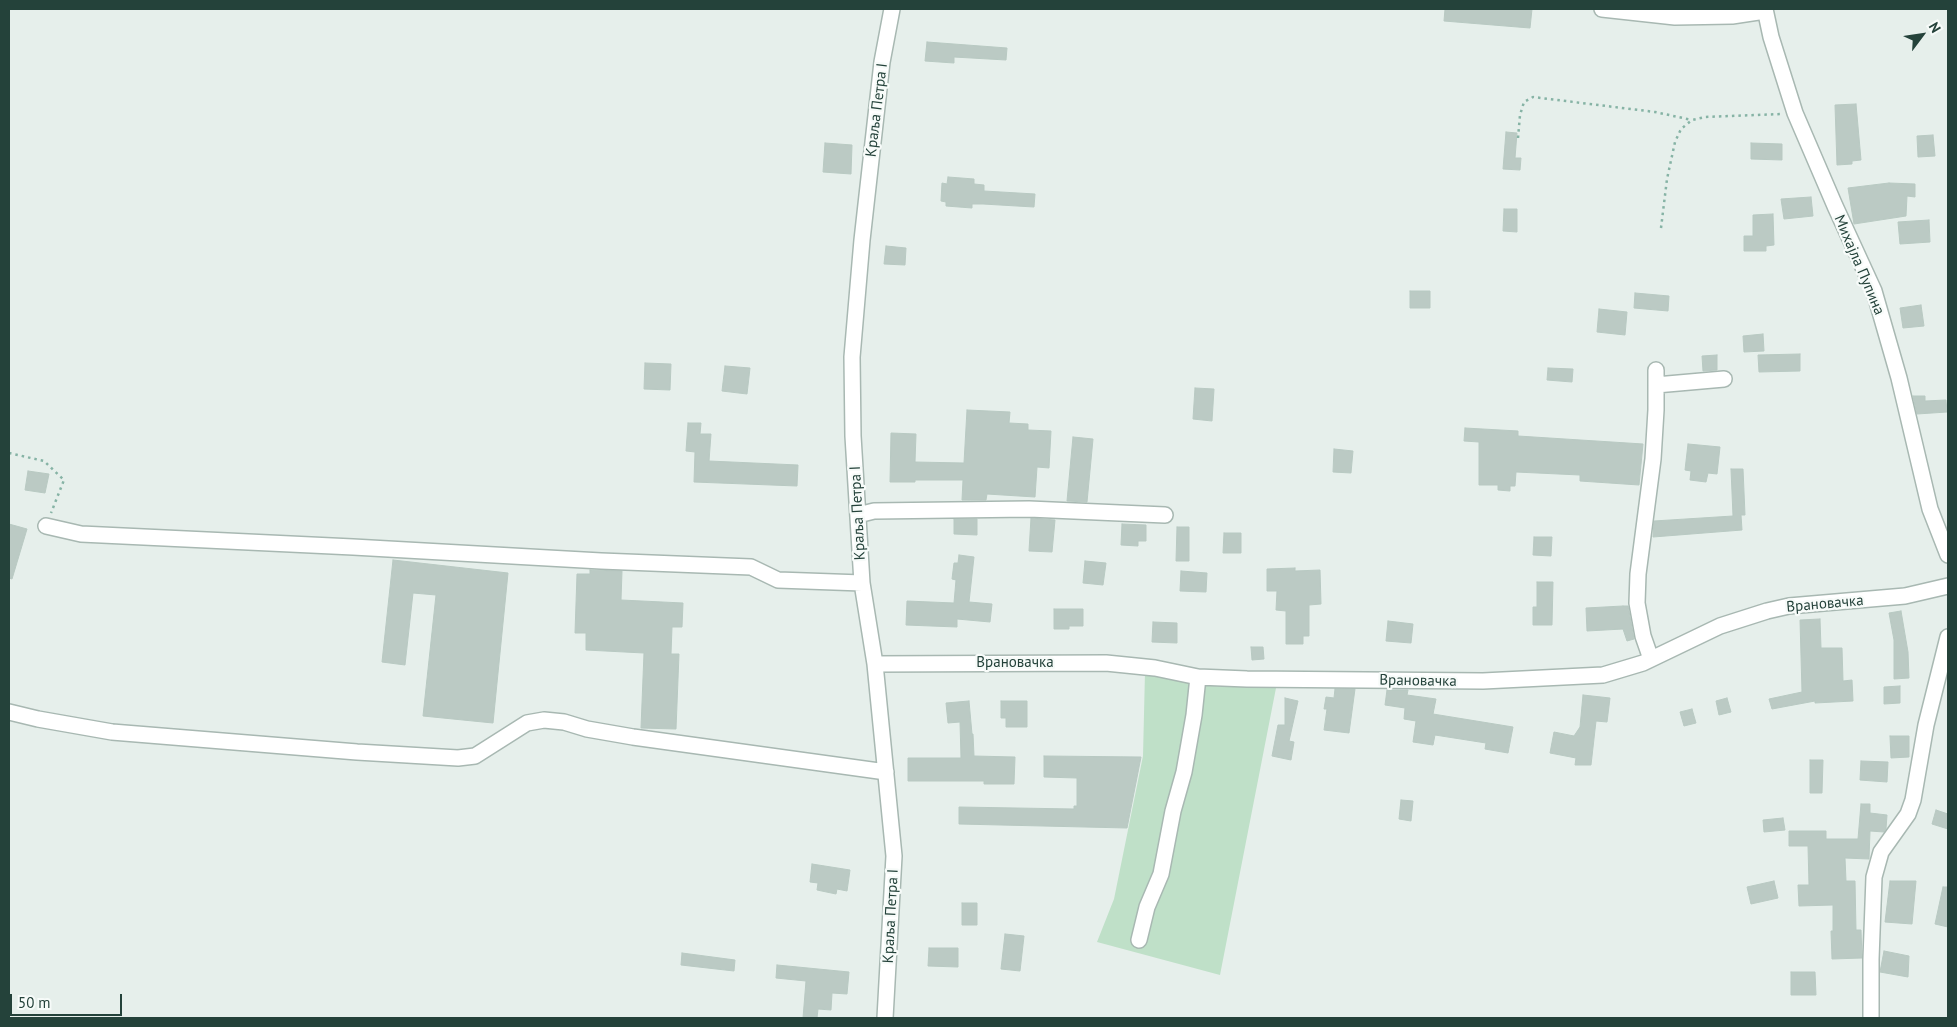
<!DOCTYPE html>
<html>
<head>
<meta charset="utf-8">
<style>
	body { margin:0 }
	#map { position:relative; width:1957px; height:1027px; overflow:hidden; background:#e6efeb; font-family:"PT Sans",sans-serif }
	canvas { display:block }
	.frame { position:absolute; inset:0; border:10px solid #24423a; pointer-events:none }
	.north { position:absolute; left:1897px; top:10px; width:50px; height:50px; -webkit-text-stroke:4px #f7fbf9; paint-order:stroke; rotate:59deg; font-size:14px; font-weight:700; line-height:20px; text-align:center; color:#24423a }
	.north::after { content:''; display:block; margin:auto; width:18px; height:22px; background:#24423a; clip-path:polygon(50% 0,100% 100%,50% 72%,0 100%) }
	.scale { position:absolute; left:10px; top:994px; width:112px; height:22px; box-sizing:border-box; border:2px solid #24423a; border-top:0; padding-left:6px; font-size:15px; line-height:18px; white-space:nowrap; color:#24423a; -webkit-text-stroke:4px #f7fbf9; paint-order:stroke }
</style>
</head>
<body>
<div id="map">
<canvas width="1957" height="1027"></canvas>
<div class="frame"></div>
<div class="north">N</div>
<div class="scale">50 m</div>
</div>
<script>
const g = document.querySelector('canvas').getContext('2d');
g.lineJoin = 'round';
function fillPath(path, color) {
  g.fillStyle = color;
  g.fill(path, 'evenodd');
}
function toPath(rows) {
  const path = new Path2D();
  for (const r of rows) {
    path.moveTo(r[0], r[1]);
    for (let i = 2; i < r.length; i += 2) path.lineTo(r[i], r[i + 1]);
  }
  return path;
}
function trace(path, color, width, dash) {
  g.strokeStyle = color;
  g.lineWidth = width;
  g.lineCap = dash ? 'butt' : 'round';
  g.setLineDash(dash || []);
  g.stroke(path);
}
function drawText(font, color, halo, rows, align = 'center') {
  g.font = font + ' "PT Sans",sans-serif';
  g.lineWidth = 4.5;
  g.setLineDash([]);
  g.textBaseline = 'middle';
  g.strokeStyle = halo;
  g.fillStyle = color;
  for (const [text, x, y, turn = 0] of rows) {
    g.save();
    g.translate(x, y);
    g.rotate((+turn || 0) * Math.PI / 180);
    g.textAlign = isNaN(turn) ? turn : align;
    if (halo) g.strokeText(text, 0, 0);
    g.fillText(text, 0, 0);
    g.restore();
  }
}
fillPath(toPath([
	[1145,672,1213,686,1276,688,1220,975,1097,942,1114,899,1143,756]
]), '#bfe0c8');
const building = toPath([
	[1445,9,1532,9,1530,28,1444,21,1445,9],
	[927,42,1007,48,1006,60,954,57,954,63,925,61,927,42],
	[1856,104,1861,160,1852,161,1852,164,1837,165,1835,105,1856,104],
	[1506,132,1517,133,1515,158,1521,158,1520,170,1503,169,1506,132],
	[1933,135,1935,156,1918,157,1917,136,1933,135],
	[825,143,852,145,851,174,823,172,825,143],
	[1751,143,1782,144,1782,160,1751,159,1751,143],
	[948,177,974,179,974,184,984,185,984,191,1035,194,1034,207,983,204,972,204,972,208,946,206,946,202,941,201,942,183,947,184,948,177],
	[1889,183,1915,184,1915,197,1907,196,1906,216,1854,224,1848,188,1889,183],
	[1811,197,1813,216,1784,219,1781,199,1811,197],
	[1504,209,1517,209,1517,232,1503,231,1504,209],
	[1773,214,1774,245,1766,246,1766,251,1744,251,1744,236,1753,236,1753,215,1773,214],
	[1929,220,1930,242,1900,244,1898,222,1929,220],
	[886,246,906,248,905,265,884,264,886,246],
	[1410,291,1430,291,1430,308,1410,308,1410,291],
	[1635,293,1669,296,1668,311,1634,308,1635,293],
	[1921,305,1924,326,1903,328,1900,308,1921,305],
	[1599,309,1627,312,1625,335,1597,332,1599,309],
	[1763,334,1764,351,1744,352,1743,336,1763,334],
	[1800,354,1800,371,1759,372,1758,355,1800,354],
	[1717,355,1717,370,1703,371,1702,356,1717,355],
	[645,363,671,364,670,390,644,389,645,363],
	[725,366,750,368,747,394,722,391,725,366],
	[1548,368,1573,369,1572,382,1547,380,1548,368],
	[1195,388,1214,389,1212,421,1193,419,1195,388],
	[1913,396,1925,396,1925,401,1946,400,1947,412,1917,414,1913,396],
	[967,410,1010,412,1009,423,1028,424,1028,430,1051,431,1049,468,1037,467,1035,497,987,494,986,500,962,500,963,480,915,480,915,482,890,482,891,433,916,434,915,462,964,463,967,410],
	[688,423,701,423,700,434,711,434,709,461,798,465,797,486,694,482,695,452,686,451,688,423],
	[1465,428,1518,431,1518,436,1643,444,1639,485,1580,481,1580,475,1516,472,1515,486,1510,486,1510,491,1498,490,1498,485,1479,485,1479,442,1464,441,1465,428],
	[1073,437,1093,439,1087,502,1067,501,1073,437],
	[1688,444,1720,447,1717,474,1708,473,1706,482,1690,480,1691,471,1685,470,1688,444],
	[1334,449,1353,451,1351,473,1333,472,1334,449],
	[1731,469,1743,469,1745,515,1741,515,1742,530,1653,537,1654,521,1733,516,1731,469],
	[28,471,49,474,45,493,25,490,28,471],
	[1031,518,1055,520,1052,552,1029,551,1031,518],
	[954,519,977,519,977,535,954,534,954,519],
	[9,524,27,529,12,579,9,578,9,524],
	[1122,524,1146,525,1146,541,1138,541,1138,546,1121,545,1122,524],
	[1177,527,1189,527,1189,561,1176,561,1177,527],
	[1224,533,1241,533,1241,553,1223,553,1224,533],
	[1534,537,1552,537,1551,556,1533,555,1534,537],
	[959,555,974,557,969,602,992,604,990,622,957,619,957,627,906,625,907,601,954,603,956,580,952,579,954,563,958,563,959,555],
	[393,560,508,573,493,723,423,716,436,595,413,593,405,665,382,662,393,560],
	[1085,561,1106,563,1103,585,1083,583,1085,561],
	[1295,568,1295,571,1320,570,1321,604,1309,605,1309,636,1303,636,1303,644,1286,644,1286,611,1276,610,1277,591,1267,591,1267,569,1295,568],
	[590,570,622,571,621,600,683,603,682,627,672,627,671,654,679,654,676,729,641,728,644,653,586,650,586,633,575,633,577,574,590,574,590,570],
	[1181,571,1207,573,1206,592,1180,591,1181,571],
	[1537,582,1553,582,1552,625,1533,625,1533,607,1537,607,1537,582],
	[1623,606,1628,606,1634,639,1627,641,1623,629,1587,631,1586,608,1623,606],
	[1054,609,1083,609,1083,626,1069,626,1069,629,1054,629,1054,609],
	[1901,611,1908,652,1909,678,1894,679,1894,640,1889,613,1901,611],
	[1820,619,1821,648,1842,648,1843,681,1852,680,1853,701,1815,703,1815,701,1772,709,1769,699,1802,692,1800,620,1820,619],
	[1388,621,1413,624,1411,643,1386,641,1388,621],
	[1153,622,1177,623,1177,643,1152,642,1153,622],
	[1251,647,1263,647,1264,659,1252,660,1251,647],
	[1900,686,1900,703,1884,704,1884,687,1900,686],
	[1335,689,1355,689,1349,733,1324,730,1327,709,1324,709,1326,697,1334,698,1335,689],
	[1387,690,1408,690,1407,695,1436,699,1433,714,1513,727,1508,753,1485,749,1486,743,1435,735,1433,745,1413,742,1416,721,1404,719,1405,708,1385,705,1387,690],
	[1583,695,1610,698,1607,722,1596,721,1591,765,1575,765,1576,758,1550,753,1554,732,1574,736,1580,727,1583,695],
	[1285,698,1298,701,1289,741,1294,742,1291,760,1272,756,1278,725,1285,725,1285,698],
	[1727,698,1731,712,1719,715,1716,701,1727,698],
	[969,701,972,734,973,734,974,756,1015,757,1014,784,984,784,984,781,908,781,908,758,961,758,960,722,948,723,946,703,969,701],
	[1001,701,1027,701,1027,727,1006,727,1006,718,1001,718,1001,701],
	[1692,709,1696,723,1684,726,1680,712,1692,709],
	[1890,736,1909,736,1909,757,1891,758,1890,736],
	[1044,756,1141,757,1127,828,959,824,959,807,1074,809,1074,806,1077,806,1077,778,1044,777,1044,756],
	[1810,760,1823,760,1822,793,1810,793,1810,760],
	[1861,761,1888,762,1887,782,1860,780,1861,761],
	[1401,800,1413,801,1411,821,1399,819,1401,800],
	[1861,804,1870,804,1870,813,1887,815,1886,829,1884,832,1870,831,1869,859,1845,858,1846,881,1855,881,1856,930,1861,930,1862,958,1832,959,1831,931,1833,931,1833,905,1799,906,1798,885,1809,885,1808,846,1789,846,1789,831,1826,831,1826,839,1858,839,1861,804],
	[1936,810,1948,814,1948,829,1932,824,1936,810],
	[1783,818,1785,830,1764,832,1763,820,1783,818],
	[812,864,850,870,847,891,837,889,836,894,817,890,818,883,810,882,812,864],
	[1774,881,1778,898,1751,904,1747,887,1774,881],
	[1890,881,1916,881,1912,924,1885,922,1890,881],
	[1943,887,1948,887,1948,927,1935,924,1943,887],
	[962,903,977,903,977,925,962,925,962,903],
	[1005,934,1024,936,1020,971,1001,969,1005,934],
	[929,948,958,948,958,967,928,966,929,948],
	[1884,951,1909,956,1908,977,1880,972,1884,951],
	[682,953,735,960,734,971,681,965,682,953],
	[777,965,849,972,847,994,832,993,831,1010,818,1009,817,1018,803,1018,806,981,776,978,777,965],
	[1791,972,1815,972,1816,995,1791,995,1791,972]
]);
fillPath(building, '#bbcac4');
trace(building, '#b8c9c2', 1);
const minor = toPath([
	[1602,9,1675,17,1732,16,1765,11],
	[1765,9,1771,37,1795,113,1835,206,1874,291,1899,378,1930,509,1948,555],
	[1656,385,1724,379],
	[858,515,874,511,1029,509,1165,515],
	[46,526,81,534,353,547,601,561,751,567,778,580,862,583],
	[1651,659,1643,636,1637,603,1638,574,1653,459,1656,410,1656,370],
	[875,664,1106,663,1155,668,1198,677,1247,679,1483,681,1603,675,1643,663,1720,626,1767,611,1789,606,1905,596,1948,586],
	[9,712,38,719,112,732,357,752,458,758,475,756,527,723,544,720,564,722,587,729,633,737,886,772],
	[1139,940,1147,907,1161,874,1173,811,1184,772,1194,715,1198,677],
	[885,1018,894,856,875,664,862,583,853,436,852,357,862,240,882,62,892,9],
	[1871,1018,1871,959,1874,877,1881,852,1908,814,1913,800,1926,725,1948,637]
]);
trace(minor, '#a8b8b2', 18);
trace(toPath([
	[1518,138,1520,115,1524,102,1533,97,1655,112,1692,120],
	[1661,228,1667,179,1675,142,1681,129,1692,120,1705,117,1781,114],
	[9,453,44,461,64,480,51,513]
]), '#86b3a5', 2.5, [2.5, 4]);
trace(minor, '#fff', 15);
drawText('15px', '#24423a', '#f7fbf9', [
	["Краља Петра I",877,110,-83],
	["Михајла Пупина",1859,265,67],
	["Краља Петра I",858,513,-93],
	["Врановачка",1825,604,-5],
	["Врановачка",1015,663],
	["Врановачка",1418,681,1],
	["Краља Петра I",891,916,-87]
]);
</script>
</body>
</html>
